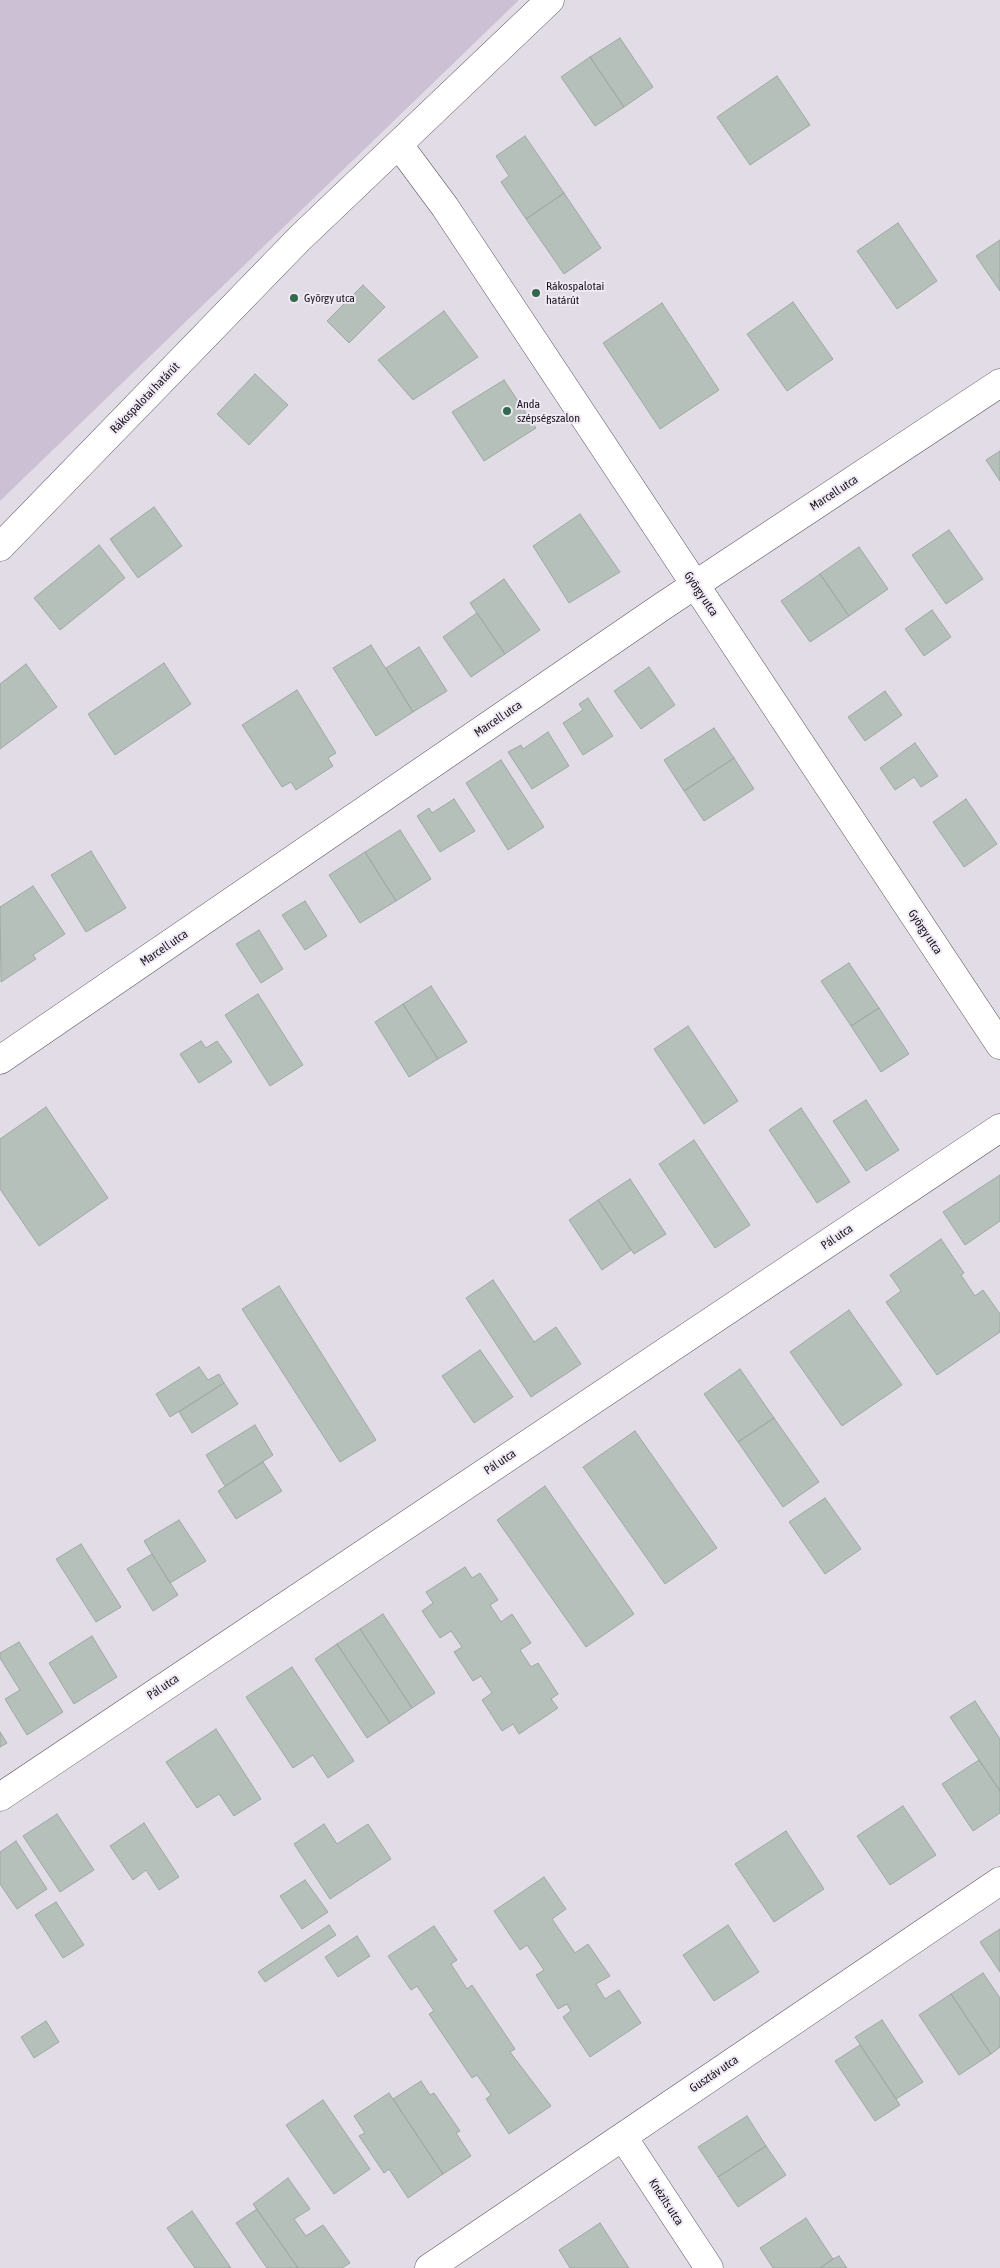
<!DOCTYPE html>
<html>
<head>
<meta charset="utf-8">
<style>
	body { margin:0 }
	canvas { display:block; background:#e2dce7 }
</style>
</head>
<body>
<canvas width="1000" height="2268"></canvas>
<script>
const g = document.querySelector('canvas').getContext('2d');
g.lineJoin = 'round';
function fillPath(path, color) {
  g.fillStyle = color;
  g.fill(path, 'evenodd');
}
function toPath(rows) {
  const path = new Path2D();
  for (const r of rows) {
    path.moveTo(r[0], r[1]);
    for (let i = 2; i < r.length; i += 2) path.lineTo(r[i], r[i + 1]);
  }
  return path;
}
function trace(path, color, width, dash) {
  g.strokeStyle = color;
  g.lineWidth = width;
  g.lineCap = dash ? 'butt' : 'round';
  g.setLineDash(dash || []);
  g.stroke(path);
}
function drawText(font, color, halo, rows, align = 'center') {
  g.font = font + ' "Asap Condensed",sans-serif';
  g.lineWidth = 4;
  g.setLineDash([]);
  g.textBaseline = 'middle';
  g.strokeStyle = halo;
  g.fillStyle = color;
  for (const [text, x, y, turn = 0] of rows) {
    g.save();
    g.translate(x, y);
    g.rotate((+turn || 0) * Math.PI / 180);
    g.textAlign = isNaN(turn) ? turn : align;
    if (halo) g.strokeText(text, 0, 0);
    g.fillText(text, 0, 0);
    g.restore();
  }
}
fillPath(toPath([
	[0,0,519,0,0,501]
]), '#ccc0d4');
const building = toPath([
	[620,38,653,87,624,107,590,57,620,38],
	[590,57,624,107,595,126,561,77,590,57],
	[777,76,810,125,750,165,717,117,777,76],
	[525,136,564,193,526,219,501,182,509,176,496,156,525,136],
	[564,193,601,248,564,274,526,219,564,193],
	[898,223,937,281,897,309,857,251,898,223],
	[1000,240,1000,291,976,256,1000,240],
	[363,285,385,307,349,343,327,321,363,285],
	[793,302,833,359,787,391,747,334,793,302],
	[662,303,719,390,660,429,603,343,662,303],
	[444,311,478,357,413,400,378,360,444,311],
	[255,374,288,405,249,445,217,414,255,374],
	[504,380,536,428,484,461,452,412,504,380],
	[1000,451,1000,481,986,460,1000,451],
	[154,507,182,546,138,578,110,539,154,507],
	[580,514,620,572,569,603,533,546,580,514],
	[949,530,983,579,946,604,912,555,949,530],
	[99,545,125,578,60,630,34,598,99,545],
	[859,547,888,589,849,616,820,574,859,547],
	[820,574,849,616,810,642,781,601,820,574],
	[504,579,540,630,505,654,470,603,504,579],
	[932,610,951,637,924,656,905,629,932,610],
	[477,613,505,654,471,677,443,637,477,613],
	[371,645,413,712,376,736,333,668,371,645],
	[419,647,447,691,413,712,386,668,419,647],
	[164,663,191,704,115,755,88,714,164,663],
	[26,664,57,707,0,749,0,684,26,664],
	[649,667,675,705,641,729,614,691,649,667],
	[297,690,336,753,328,758,333,766,296,790,291,782,282,787,242,725,297,690],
	[885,691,902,715,865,741,848,717,885,691],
	[588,698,613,736,583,755,563,723,583,710,579,704,588,698],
	[714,728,734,758,684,791,664,760,714,728],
	[548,732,569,766,532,789,508,752,521,745,523,749,548,732],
	[915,743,938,776,921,787,914,777,895,790,880,768,915,743],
	[734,758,754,789,704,821,684,791,734,758],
	[501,760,544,827,508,850,466,783,501,760],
	[454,799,475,831,440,852,417,816,429,808,432,813,454,799],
	[966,799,997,844,964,867,933,822,966,799],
	[400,830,431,879,396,901,365,852,400,830],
	[91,851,126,908,86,932,51,875,91,851],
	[365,852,396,901,360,923,329,875,365,852],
	[33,886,65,934,33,955,36,959,1,982,0,907,33,886],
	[305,901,327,936,305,950,282,915,305,901],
	[259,930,283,969,261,983,236,944,259,930],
	[849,963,879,1008,851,1026,821,981,849,963],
	[431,986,467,1042,438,1059,403,1004,431,986],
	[258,994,303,1065,270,1086,225,1015,258,994],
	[403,1004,438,1059,409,1077,375,1022,403,1004],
	[879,1008,909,1054,881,1072,851,1026,879,1008],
	[688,1026,738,1101,704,1124,654,1049,688,1026],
	[201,1041,206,1048,217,1041,232,1062,199,1083,180,1054,201,1041],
	[866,1100,899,1150,866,1171,833,1121,866,1100],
	[46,1107,108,1198,39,1246,0,1189,0,1139,46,1107],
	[801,1108,850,1182,817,1203,769,1130,801,1108],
	[694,1140,750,1225,715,1248,659,1164,694,1140],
	[1000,1175,1000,1221,965,1245,943,1212,1000,1175],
	[630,1179,666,1234,634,1254,598,1200,630,1179],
	[598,1200,631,1250,602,1270,569,1220,598,1200],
	[941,1239,964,1273,961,1275,975,1296,983,1290,1000,1314,1000,1332,937,1375,886,1302,901,1291,890,1275,941,1239],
	[493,1280,534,1342,556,1327,581,1364,531,1397,466,1298,493,1280],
	[279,1286,376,1440,340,1462,242,1309,279,1286],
	[849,1310,902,1385,842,1426,790,1352,849,1310],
	[480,1350,513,1397,474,1423,442,1376,480,1350],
	[199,1367,208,1380,219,1374,224,1383,170,1417,156,1394,199,1367],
	[740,1369,774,1418,738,1442,704,1394,740,1369],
	[224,1383,238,1404,192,1433,179,1412,224,1383],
	[774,1418,819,1482,783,1507,738,1442,774,1418],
	[255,1425,273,1455,225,1486,206,1455,255,1425],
	[635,1431,717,1548,665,1584,583,1467,635,1431],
	[263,1462,282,1491,236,1519,218,1491,263,1462],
	[545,1486,634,1614,586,1647,497,1520,545,1486],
	[825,1498,861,1549,825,1574,789,1522,825,1498],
	[179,1520,206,1561,170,1583,144,1541,179,1520],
	[81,1544,121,1607,96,1622,56,1559,81,1544],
	[152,1554,178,1595,153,1611,127,1569,152,1554],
	[465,1567,472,1578,480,1573,498,1600,490,1605,501,1622,512,1614,531,1643,520,1650,531,1667,538,1663,558,1694,551,1699,558,1708,519,1734,513,1724,502,1731,482,1700,492,1693,481,1676,473,1681,454,1652,462,1647,451,1631,440,1638,422,1611,433,1603,426,1592,465,1567],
	[383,1614,435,1693,412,1708,360,1629,383,1614],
	[360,1629,412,1708,390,1723,337,1644,360,1629],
	[92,1636,117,1677,74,1704,49,1663,92,1636],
	[19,1642,63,1712,27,1735,5,1699,20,1690,0,1658,0,1653,19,1642],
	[337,1644,390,1723,367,1738,315,1659,337,1644],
	[292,1667,354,1761,328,1778,313,1755,293,1768,246,1697,292,1667],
	[975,1701,1000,1739,1000,1791,950,1717,975,1701],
	[216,1729,261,1799,234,1816,219,1794,197,1808,166,1762,216,1729],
	[0,1732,7,1743,0,1747,0,1732],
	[979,1760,1000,1791,1000,1813,973,1831,942,1784,979,1760],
	[903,1806,936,1855,890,1885,857,1836,903,1806],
	[57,1814,94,1870,60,1892,23,1836,57,1814],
	[144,1823,179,1877,159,1890,146,1870,133,1880,110,1846,144,1823],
	[324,1824,337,1844,368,1824,391,1859,330,1899,294,1844,324,1824],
	[786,1831,824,1889,774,1922,735,1864,786,1831],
	[16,1841,47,1889,17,1909,0,1884,0,1852,16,1841],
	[544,1877,566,1909,552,1919,575,1953,588,1944,610,1976,596,1984,605,1999,619,1990,641,2023,590,2057,563,2017,571,2011,567,2004,558,2009,536,1975,544,1970,527,1945,520,1950,494,1911,544,1877],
	[305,1880,328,1912,302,1929,280,1896,305,1880],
	[56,1902,84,1945,63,1958,35,1915,56,1902],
	[329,1925,336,1935,265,1982,258,1972,329,1925],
	[728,1925,759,1972,714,2001,683,1955,728,1925],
	[434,1926,457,1960,451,1964,467,1989,472,1985,515,2049,510,2052,551,2106,509,2134,486,2099,491,2095,477,2075,472,2078,429,2014,434,2011,417,1986,411,1990,388,1956,434,1926],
	[1000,1929,1000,1972,980,1942,1000,1929],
	[357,1936,370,1956,338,1977,325,1957,357,1936],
	[983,1973,1000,1998,1000,2047,991,2054,951,1994,983,1973],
	[951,1994,991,2054,959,2075,919,2015,951,1994],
	[882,2020,923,2082,896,2099,855,2037,882,2020],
	[46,2021,59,2042,34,2058,21,2037,46,2021],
	[860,2045,900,2105,875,2121,835,2061,860,2045],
	[421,2081,430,2095,434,2093,460,2131,456,2133,471,2156,443,2174,393,2099,421,2081],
	[389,2093,443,2174,408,2198,389,2169,384,2173,359,2136,365,2133,354,2116,389,2093],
	[323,2100,370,2169,334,2194,286,2125,323,2100],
	[747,2116,766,2146,718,2177,698,2147,747,2116],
	[766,2146,786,2175,738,2207,718,2177,766,2146],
	[288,2178,310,2209,294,2219,306,2236,323,2225,350,2263,342,2268,298,2268,253,2204,288,2178],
	[257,2209,298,2268,267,2268,236,2223,257,2209],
	[192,2211,231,2268,195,2268,167,2228,192,2211],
	[806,2218,833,2259,820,2268,773,2268,760,2248,806,2218],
	[600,2223,629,2268,570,2268,559,2250,600,2223],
	[839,2256,847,2268,820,2268,833,2259,839,2256]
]);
fillPath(building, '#b4c0b9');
trace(building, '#9da9a2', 1);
const minor = toPath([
	[399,145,445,207,1000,1045],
	[0,547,300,238,550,0],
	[0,1060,663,606,1000,383],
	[0,1797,1000,1128],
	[623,2137,709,2268],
	[429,2268,1000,1881]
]);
trace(minor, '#5c5660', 29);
trace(minor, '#fff', 28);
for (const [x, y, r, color] of [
	[536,293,5,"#33694f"],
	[294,298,5,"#33694f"],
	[507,411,5,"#33694f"]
]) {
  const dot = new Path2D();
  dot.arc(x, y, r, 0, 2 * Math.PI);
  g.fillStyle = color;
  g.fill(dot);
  trace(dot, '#f0e9f5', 2);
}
drawText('12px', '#18161a', '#f0e9f5', [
	["Rákospalotai",546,286],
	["határút",546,300],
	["György utca",304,298],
	["Anda",517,404],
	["szépségszalon",517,418]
], 'left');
drawText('12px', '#18161a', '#f0e9f5', [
	["Rákospalotai határút",145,398,-46],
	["Marcell utca",834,493,-33],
	["György utca",701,594,56],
	["Marcell utca",498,719,-34],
	["György utca",925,932,56],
	["Marcell utca",164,948,-34],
	["Pál utca",837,1237,-34],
	["Pál utca",500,1462,-34],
	["Pál utca",163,1687,-34],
	["Gusztáv utca",714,2074,-34],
	["Knézits utca",666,2202,57]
]);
</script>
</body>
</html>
